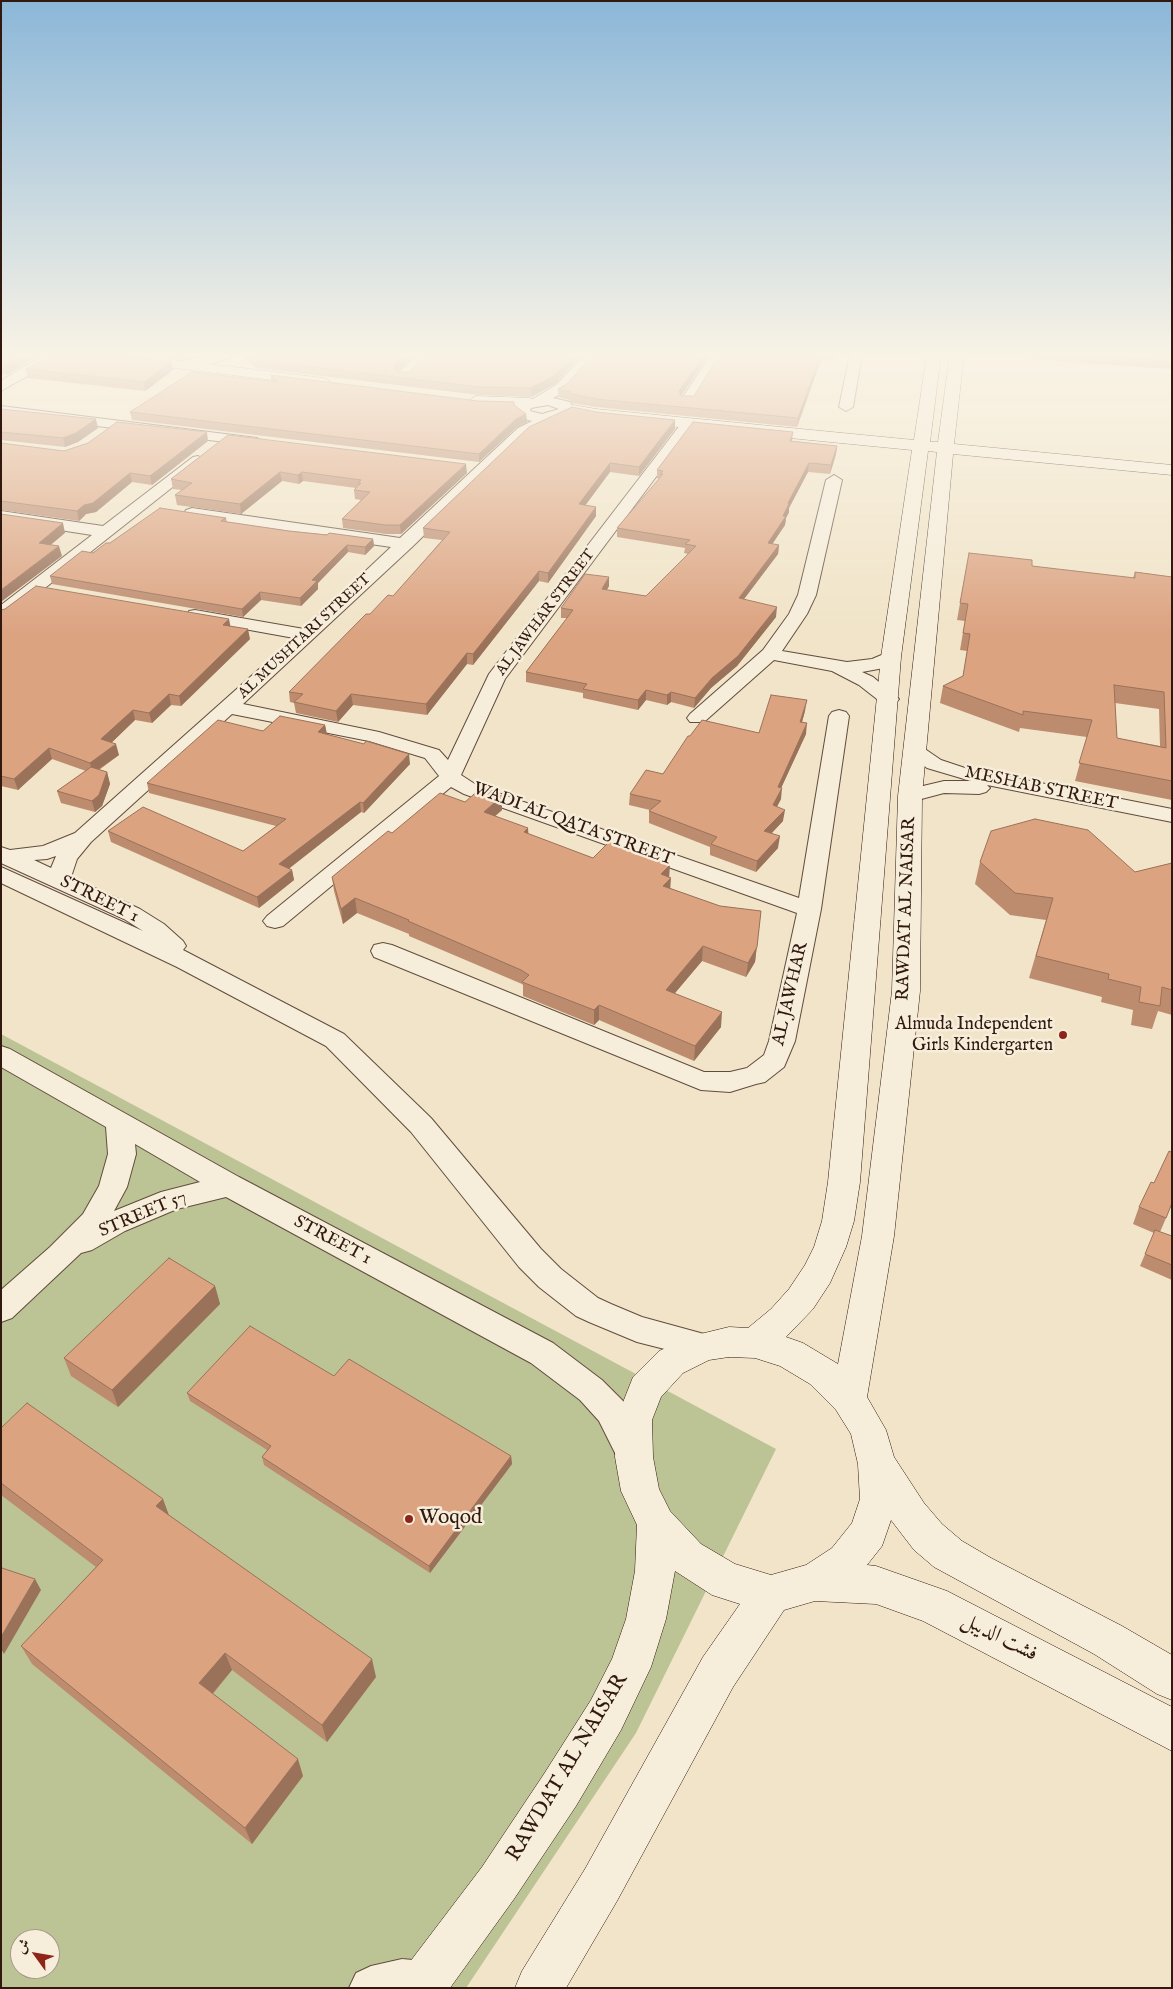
<!DOCTYPE html>
<html>
<head>
<meta charset="utf-8">
<style>
	body { margin:0 }
	#map { position:relative; width:1173px; height:1989px; overflow:hidden; background:#f1e4c8; font-family:"IM FELL English",Amiri,serif }
	canvas { display:block }
	.frame { position:absolute; inset:0; border:2px solid #31190f; pointer-events:none }
	.north { position:absolute; left:10px; top:1929px; width:50px; height:50px; box-sizing:border-box; background:#f6eddb; border:1px solid #a79889; border-radius:50%; rotate:302deg; font-size:14px; font-weight:700; line-height:20px; text-align:center; color:#31190f }
	.north::after { content:''; display:block; margin:auto; width:18px; height:22px; background:#8f2418; clip-path:polygon(50% 0,100% 100%,50% 72%,0 100%) }
</style>
</head>
<body>
<div id="map">
<canvas width="1173" height="1989"></canvas>
<div class="frame"></div>
<div class="north">ش</div>
</div>
<script>
const g = document.querySelector('canvas').getContext('2d');
g.lineJoin = 'round';
function fillPath(path, color) {
  g.fillStyle = color;
  g.fill(path, 'evenodd');
}
function toPath(rows) {
  const path = new Path2D();
  for (const r of rows) {
    path.moveTo(r[0], r[1]);
    for (let i = 2; i < r.length; i += 2) path.lineTo(r[i], r[i + 1]);
  }
  return path;
}
function trace(path, color, width, dash) {
  g.strokeStyle = color;
  g.lineWidth = width;
  g.lineCap = dash ? 'butt' : 'round';
  g.setLineDash(dash || []);
  g.stroke(path);
}
function drawText(font, color, halo, rows, align = 'center') {
  g.font = font + ' "IM FELL English",Amiri,serif';
  g.lineWidth = 5;
  g.setLineDash([]);
  g.textBaseline = 'middle';
  g.strokeStyle = halo;
  g.fillStyle = color;
  for (const [text, x, y, turn = 0] of rows) {
    g.save();
    g.translate(x, y);
    g.rotate((+turn || 0) * Math.PI / 180);
    g.textAlign = isNaN(turn) ? turn : align;
    if (halo) g.strokeText(text, 0, 0);
    g.fillText(text, 0, 0);
    g.restore();
  }
}
fillPath(toPath([
	[1,1034,776,1449,636,1733,466,1988,1,1988],
	[20,1939,50,1939,50,1969,20,1969]
]), '#bcc495');
const street = toPath([
	[44,354,56,354,52,362,1,391,1,381,44,354],
	[214,354,233,354,232,357,206,365,186,368,179,364,181,361,214,354],
	[419,354,433,354,408,379,398,379,396,376,398,373,419,354],
	[586,354,599,354,566,391,553,398,570,402,574,411,572,414,528,434,412,547,243,704,379,732,439,750,448,760,489,674,684,420,694,420,696,423,694,426,505,679,461,775,478,786,799,898,829,716,832,712,839,710,846,712,849,716,821,909,795,1041,784,1067,765,1082,756,1084,730,1092,701,1090,374,957,371,951,374,945,383,943,392,945,704,1072,730,1072,747,1068,764,1055,769,1041,797,913,464,794,451,787,283,926,275,928,267,926,263,921,267,916,439,776,425,758,369,741,232,714,91,842,77,859,71,877,140,909,164,924,183,941,186,946,183,950,344,1034,431,1118,541,1249,561,1269,598,1298,611,1304,642,1317,715,1337,720,1346,715,1355,704,1359,637,1342,589,1322,576,1316,539,1287,519,1267,411,1132,326,1046,177,967,1,883,1,867,143,931,124,919,1,863,1,847,10,850,43,846,75,833,294,638,189,619,186,615,189,611,195,610,304,629,391,547,192,518,186,516,184,513,186,510,192,508,400,538,518,428,532,421,524,419,515,412,520,402,531,400,556,385,586,354],
	[548,405,559,409,542,414,530,411,531,408,548,405],
	[56,856,51,868,34,860,47,859,56,856],
	[712,354,724,354,692,404,682,404,680,401,712,354],
	[850,354,862,354,853,407,846,411,839,407,850,354],
	[1,406,257,438,264,442,257,446,1,414,1,406],
	[198,456,205,460,203,463,7,618,1,619,1,605,92,535,1,521,1,511,103,526,193,457,198,456],
	[834,475,842,480,816,595,807,614,782,651,847,662,872,659,891,651,898,653,900,657,898,661,884,668,862,672,873,677,899,699,896,703,882,703,859,685,832,671,774,660,704,722,690,722,687,718,690,714,763,650,789,614,798,595,826,480,834,475],
	[915,745,922,747,941,760,965,768,1172,809,1172,822,987,785,990,788,986,792,979,794,944,793,910,802,902,801,899,796,902,791,944,781,971,781,927,768,905,751,908,747,915,745],
	[1,1046,10,1049,239,1177,553,1343,602,1380,623,1401,649,1452,644,1463,632,1467,620,1463,599,1421,580,1400,531,1363,226,1197,177,1209,125,1231,92,1250,81,1253,12,1318,1,1322,1,1290,50,1247,83,1214,99,1186,108,1154,106,1127,1,1067,1,1046],
	[135,1144,200,1182,161,1192,114,1211,127,1187,136,1154,135,1144],
	[402,1959,424,1961,439,1968,446,1983,444,1988,349,1988,356,1973,371,1966,402,1959]
]);
const secondary = toPath([
	[83,354,126,354,324,378,331,382,324,386,90,358,83,354],
	[927,354,941,354,930,442,938,442,950,354,964,354,954,444,1172,465,1172,475,953,454,922,796,920,991,894,1236,867,1397,886,1430,894,1457,924,1503,942,1524,962,1541,991,1558,1122,1626,1172,1655,1172,1700,1157,1694,1094,1654,934,1567,914,1550,891,1520,882,1546,867,1565,876,1566,947,1591,1172,1707,1172,1751,923,1621,876,1604,815,1601,784,1610,733,1687,617,1901,566,1988,515,1988,522,1971,585,1869,703,1657,740,1604,712,1595,675,1571,666,1619,651,1667,621,1730,576,1806,514,1899,450,1988,396,1988,403,1971,482,1867,544,1774,591,1700,612,1659,626,1619,635,1571,637,1525,621,1491,615,1457,616,1420,633,1377,659,1351,692,1336,729,1327,748,1328,771,1309,789,1289,805,1265,814,1247,822,1221,828,1182,881,657,912,450,596,419,563,412,560,409,568,404,596,409,914,440,927,354],
	[928,451,937,452,898,796,892,991,862,1236,838,1364,803,1343,786,1337,813,1309,830,1283,846,1247,854,1221,860,1182,901,657,928,451],
	[729,1357,755,1358,780,1366,810,1384,836,1410,851,1434,858,1464,860,1499,852,1523,832,1548,806,1565,771,1575,735,1564,701,1544,670,1511,659,1489,653,1457,652,1420,661,1397,683,1373,709,1360,729,1357],
	[476,396,530,398,538,403,530,408,471,404,468,401,476,396]
]);
trace(street, '#614c3d', 2);
trace(secondary, '#31190f', 1);
fillPath(street, '#f6eddb');
fillPath(secondary, '#f6eddb');
fillPath(toPath([
	[1,354,40,354,7,375,1,374],
	[141,354,195,354,191,357,182,359],
	[240,354,416,354,397,372,555,384,531,397,479,395,256,368],
	[594,354,710,354,681,396,694,396,720,354,838,354,837,361,821,360,797,427,596,407,572,403,570,400,558,397,558,389,567,384],
	[1027,354,1172,354,1172,369,1026,359],
	[51,355,171,362,173,370,145,391,28,378,26,369],
	[271,375,478,401,514,402,514,406,526,414,527,422,517,427,479,462,132,420,130,412,271,381],
	[1,409,98,428,78,442,65,447,1,440],
	[675,429,639,476,610,472,585,505,596,507,596,516,548,583,539,581,473,665,467,664,427,715,353,705,338,722,296,713,294,703,290,702,289,692,370,614,393,596,442,540,424,538,423,528],
	[228,435,467,473,401,534,386,534,343,528,342,519,361,500,355,499,354,490,356,488,303,481,299,484,282,481,241,514,177,505,175,495,182,490,173,489,171,479],
	[792,440,792,441,837,446,836,454,830,474,808,472,789,508,789,512,786,518,785,525,772,544,779,545,778,554,744,599,776,617,737,666,711,688,694,708,671,702,667,705,646,700,638,710,583,698,583,693,526,682,526,672,567,618,561,618,561,608,609,577,609,586,607,590,646,596,688,554,684,553,685,548,617,537,617,528,659,479,657,478,657,470],
	[208,441,152,485,132,482,96,512,86,514,79,521,1,510,1,443,64,451],
	[226,518,227,522,289,531,373,539,374,546,365,555,348,552,318,583,318,589,301,606,261,600,243,617,52,584,50,576,110,543],
	[969,553,1032,566,1133,578,1135,572,1172,577,1172,800,1075,781,1087,737,1020,728,1019,732,940,703,943,686,963,676,967,651,960,650,965,621,957,620],
	[1115,703,1159,709,1160,746,1117,738],
	[1,610,230,626,250,639,181,706,171,705,152,723,135,720,111,743,119,755,99,770,107,772,110,784,102,806,95,812,61,803,57,791,86,771,52,759,18,790,1,786],
	[805,711,802,722,806,734,781,788,781,799,777,807,783,821,772,833,778,848,756,872,710,855,710,847,649,823,649,811,650,810,629,805,630,794,663,774,690,736,759,733],
	[325,725,327,734,410,764,364,813,361,812,289,868,292,870,294,880,259,908,111,842,108,831,243,851,276,826,149,793,147,783,263,731],
	[502,796,502,810,495,816,528,834,593,858,670,877,670,888,720,906,761,911,755,962,746,977,702,961,674,994,721,1027,694,1061,599,1020,594,1025,523,996,523,985,522,984,409,936,409,934,357,913,343,924,334,891,332,877,392,833,465,802],
	[980,862,1135,872,1172,863,1172,1015,1158,1011,1152,1029,1131,1025,1133,1010,1101,1002,1102,997,1029,978,1046,920,1010,915,975,884],
	[1172,1204,1160,1232,1172,1236,1172,1280,1140,1266,1154,1233,1133,1224,1139,1207],
	[215,1286,220,1304,118,1407,71,1376,64,1358],
	[334,1376,511,1456,512,1464,430,1573,264,1465,262,1457,267,1450,190,1401,187,1393],
	[1,1428,169,1515,376,1677,327,1742,232,1670,213,1694,303,1776,252,1844,32,1664,21,1646,96,1567,1,1495]
]), '#bd8c6f');
fillPath(toPath([
	[25,354,40,354,7,375,5,366],
	[181,354,195,354,191,357,182,359],
	[406,354,416,354,397,372,394,377,394,369,396,363],
	[575,354,583,354,555,384,531,397,531,388],
	[705,354,710,354,678,400,679,391],
	[821,354,821,360,797,427,798,418],
	[171,362,173,370,145,391,144,382],
	[526,414,527,422,517,427,479,462,479,454,516,419],
	[96,419,98,428,78,442,65,447,63,438],
	[675,420,675,429,639,476,639,467],
	[207,432,208,441,152,485,150,476],
	[793,432,792,440,789,450,790,441],
	[837,446,836,454,830,474,831,465],
	[610,463,610,472,579,514,579,504],
	[809,463,808,472,789,508,789,512,786,518,785,525,767,552,768,543,783,516,788,503],
	[466,464,467,473,401,534,400,525],
	[280,472,282,481,241,514,240,504],
	[302,472,303,481,299,484,298,475],
	[130,473,132,482,96,512,86,514,79,521,77,511,84,505],
	[596,507,596,516,548,583,548,573],
	[63,523,65,533,41,553,39,543],
	[373,539,374,546,365,555,365,547],
	[347,545,348,552,318,583,318,589,301,606,300,598,312,580],
	[779,545,778,554,738,607,739,598],
	[59,546,62,556,1,602,1,590],
	[539,571,539,581,473,665,473,654],
	[609,577,609,586,601,598,602,589],
	[260,592,261,600,243,617,242,609],
	[777,607,776,617,737,666,711,688,694,708,695,698,712,678],
	[229,619,231,629,223,625],
	[248,629,250,639,181,706,179,696],
	[467,653,467,664,427,715,426,704],
	[646,690,646,700,638,710,638,700],
	[671,692,671,702,667,705,667,695],
	[169,694,171,705,152,723,149,713],
	[351,694,353,705,338,722,336,711],
	[807,700,805,711,799,733,800,722],
	[133,710,135,720,104,750,101,739],
	[807,723,806,734,777,797,782,788,781,799,771,817,773,805,778,787],
	[325,725,327,735,318,732],
	[116,744,119,755,93,773,90,763],
	[49,748,52,759,18,790,14,779],
	[409,754,410,764,364,813,363,803],
	[107,772,110,784,102,806,95,812,92,801],
	[502,796,502,810,484,826,484,812],
	[360,802,361,812,281,875,279,864],
	[785,810,783,821,763,842,764,831],
	[528,828,529,842,524,832],
	[780,836,778,848,756,872,757,861],
	[670,865,669,879,671,878,670,892,663,900,661,874],
	[292,870,294,880,259,908,257,897],
	[355,898,357,913,343,924,341,909],
	[761,911,755,962,746,977,748,963],
	[703,946,702,961,665,1005,666,990],
	[599,1005,599,1020,594,1025,594,1010],
	[722,1012,721,1027,694,1061,695,1046],
	[215,1286,220,1304,118,1407,112,1390],
	[511,1456,512,1464,430,1573,429,1566],
	[163,1499,170,1518,156,1506],
	[35,1579,41,1590,4,1654,1,1649,1,1637],
	[225,1653,232,1670,206,1701,199,1683],
	[372,1659,376,1677,327,1742,322,1725],
	[298,1759,303,1776,252,1844,245,1828]
]), '#9a725a');
const building = toPath([
	[1,354,25,354,5,366,1,366,1,354],
	[52,354,107,354,171,362,144,382,26,369,51,355,52,354],
	[248,354,406,354,396,363,394,369,397,372,409,372,427,354,575,354,555,375,531,388,479,387,254,360,248,354],
	[594,354,705,354,679,391,681,396,694,396,720,354,821,354,798,418,596,399,572,394,570,392,558,389,567,384,594,354],
	[1070,354,1172,354,1172,361,1070,354],
	[192,372,278,382,271,375,478,401,514,402,514,405,526,414,516,419,479,454,130,412,192,372],
	[572,407,596,412,675,420,639,467,610,463,579,504,596,507,548,573,539,571,473,654,467,653,426,704,351,694,336,711,294,702,303,694,289,692,366,614,370,614,388,595,393,596,450,532,423,528,529,427,572,407],
	[1,409,96,419,76,433,63,438,1,432,1,409],
	[117,422,207,432,150,476,130,473,93,503,84,505,77,511,1,501,1,443,64,451,88,443,117,422],
	[693,422,793,432,790,441,837,446,831,465,809,463,788,503,789,504,783,516,786,516,768,543,779,545,739,598,777,607,738,656,712,678,695,698,671,692,667,695,646,690,638,700,583,689,587,684,526,672,573,610,561,608,585,574,609,577,602,589,646,596,696,546,685,544,690,540,617,528,663,474,660,474,663,471,657,470,693,422],
	[228,435,466,464,400,525,385,525,342,519,370,492,354,490,361,483,358,483,361,480,302,472,298,475,280,472,240,504,175,495,192,483,171,479,228,435],
	[160,508,226,518,221,521,289,531,327,535,329,533,373,539,365,547,347,545,312,580,317,581,300,598,260,592,242,609,50,576,82,551,93,553,106,543,110,543,160,508],
	[1,514,63,523,39,543,59,546,1,590,1,514],
	[969,553,1032,560,1032,566,1135,578,1135,572,1172,577,1172,781,1079,763,1092,720,1023,711,1023,715,943,686,963,676,970,634,963,633,968,604,960,603,969,553],
	[1114,685,1164,692,1166,748,1117,738,1114,685],
	[36,586,229,619,223,625,248,629,179,696,169,694,149,713,133,710,101,739,116,744,90,763,49,748,14,779,1,776,1,610,5,609,36,586],
	[771,695,807,700,800,722,807,723,778,787,782,788,773,805,785,810,764,831,780,836,757,861,711,844,717,837,649,811,661,801,630,794,646,770,663,774,688,736,690,736,702,720,759,733,771,695],
	[280,716,325,725,318,732,364,744,366,741,409,754,363,803,360,802,279,864,292,870,257,897,108,831,143,807,243,851,286,819,147,783,218,720,263,731,280,716],
	[91,767,107,772,99,795,92,801,57,791,91,767],
	[481,788,502,796,484,812,528,828,524,832,593,858,609,842,670,865,661,874,671,878,663,886,720,906,761,911,757,947,748,963,703,946,666,990,722,1012,695,1046,599,1005,594,1010,522,982,529,975,521,970,408,921,409,920,355,898,341,909,332,877,388,831,392,833,440,793,465,802,481,788],
	[1035,819,1088,830,1135,872,1172,863,1172,990,1162,987,1160,1006,1139,1002,1141,987,1108,979,1109,974,1036,956,1053,898,1015,893,980,862,991,831,1035,819],
	[1172,1149,1172,1203,1166,1218,1139,1207,1151,1182,1154,1183,1169,1151,1171,1152,1172,1149],
	[1155,1230,1172,1236,1172,1265,1145,1254,1155,1230],
	[169,1258,215,1286,112,1390,64,1358,169,1258],
	[250,1326,334,1376,349,1359,511,1456,429,1566,262,1457,271,1446,187,1393,250,1326],
	[27,1403,163,1499,156,1506,372,1659,322,1725,225,1653,199,1683,298,1759,245,1828,21,1646,103,1560,1,1483,1,1428,27,1403],
	[2,1568,35,1579,1,1637,1,1569,2,1568]
]);
fillPath(building, '#dca381');
trace(building, '#9a725a', 1);
const sky = g.createLinearGradient(0, 0, 0, 633);
sky.addColorStop(0, '#8bb7d8');
sky.addColorStop(0.56, '#f9f3e6');
sky.addColorStop(1, '#f9f3e600');
g.fillStyle = sky;
g.fillRect(0, 0, 1173, 633);
for (const [x, y, r, color] of [
	[1063,1035,5,"#8f2418"],
	[409,1519,5,"#8f2418"]
]) {
  const dot = new Path2D();
  dot.arc(x, y, r, 0, 2 * Math.PI);
  g.fillStyle = color;
  g.fill(dot);
  trace(dot, '#f6eddb', 2);
}
drawText('15px', '#31190f', '#f6eddb', [
	["AL JAWHAR STREET",546,613,-53],
	["AL MUSHTARI STREET",305,637,-43]
]);
drawText('18px', '#31190f', '#f6eddb', [
	["MESHAB STREET",1041,789,12],
	["WADI AL QATA STREET",573,825,20],
	["STREET 1",99,900,26],
	["RAWDAT AL NAISAR",907,909,-88],
	["AL JAWHAR",791,994,-77],
	["STREET 57",143,1215,-23],
	["STREET 1",332,1241,28]
]);
drawText('18px', '#31190f', '#f6eddb', [
	["Almuda Independent",1053,1025],
	["Girls Kindergarten",1053,1046]
], 'right');
drawText('21px', '#31190f', '#f6eddb', [
	["Woqod",419,1519]
], 'left');
drawText('21px', '#31190f', '#f6eddb', [
	["فشت الديبل",999,1638,27],
	["RAWDAT AL NAISAR",568,1768,-59]
]);
</script>
</body>
</html>
